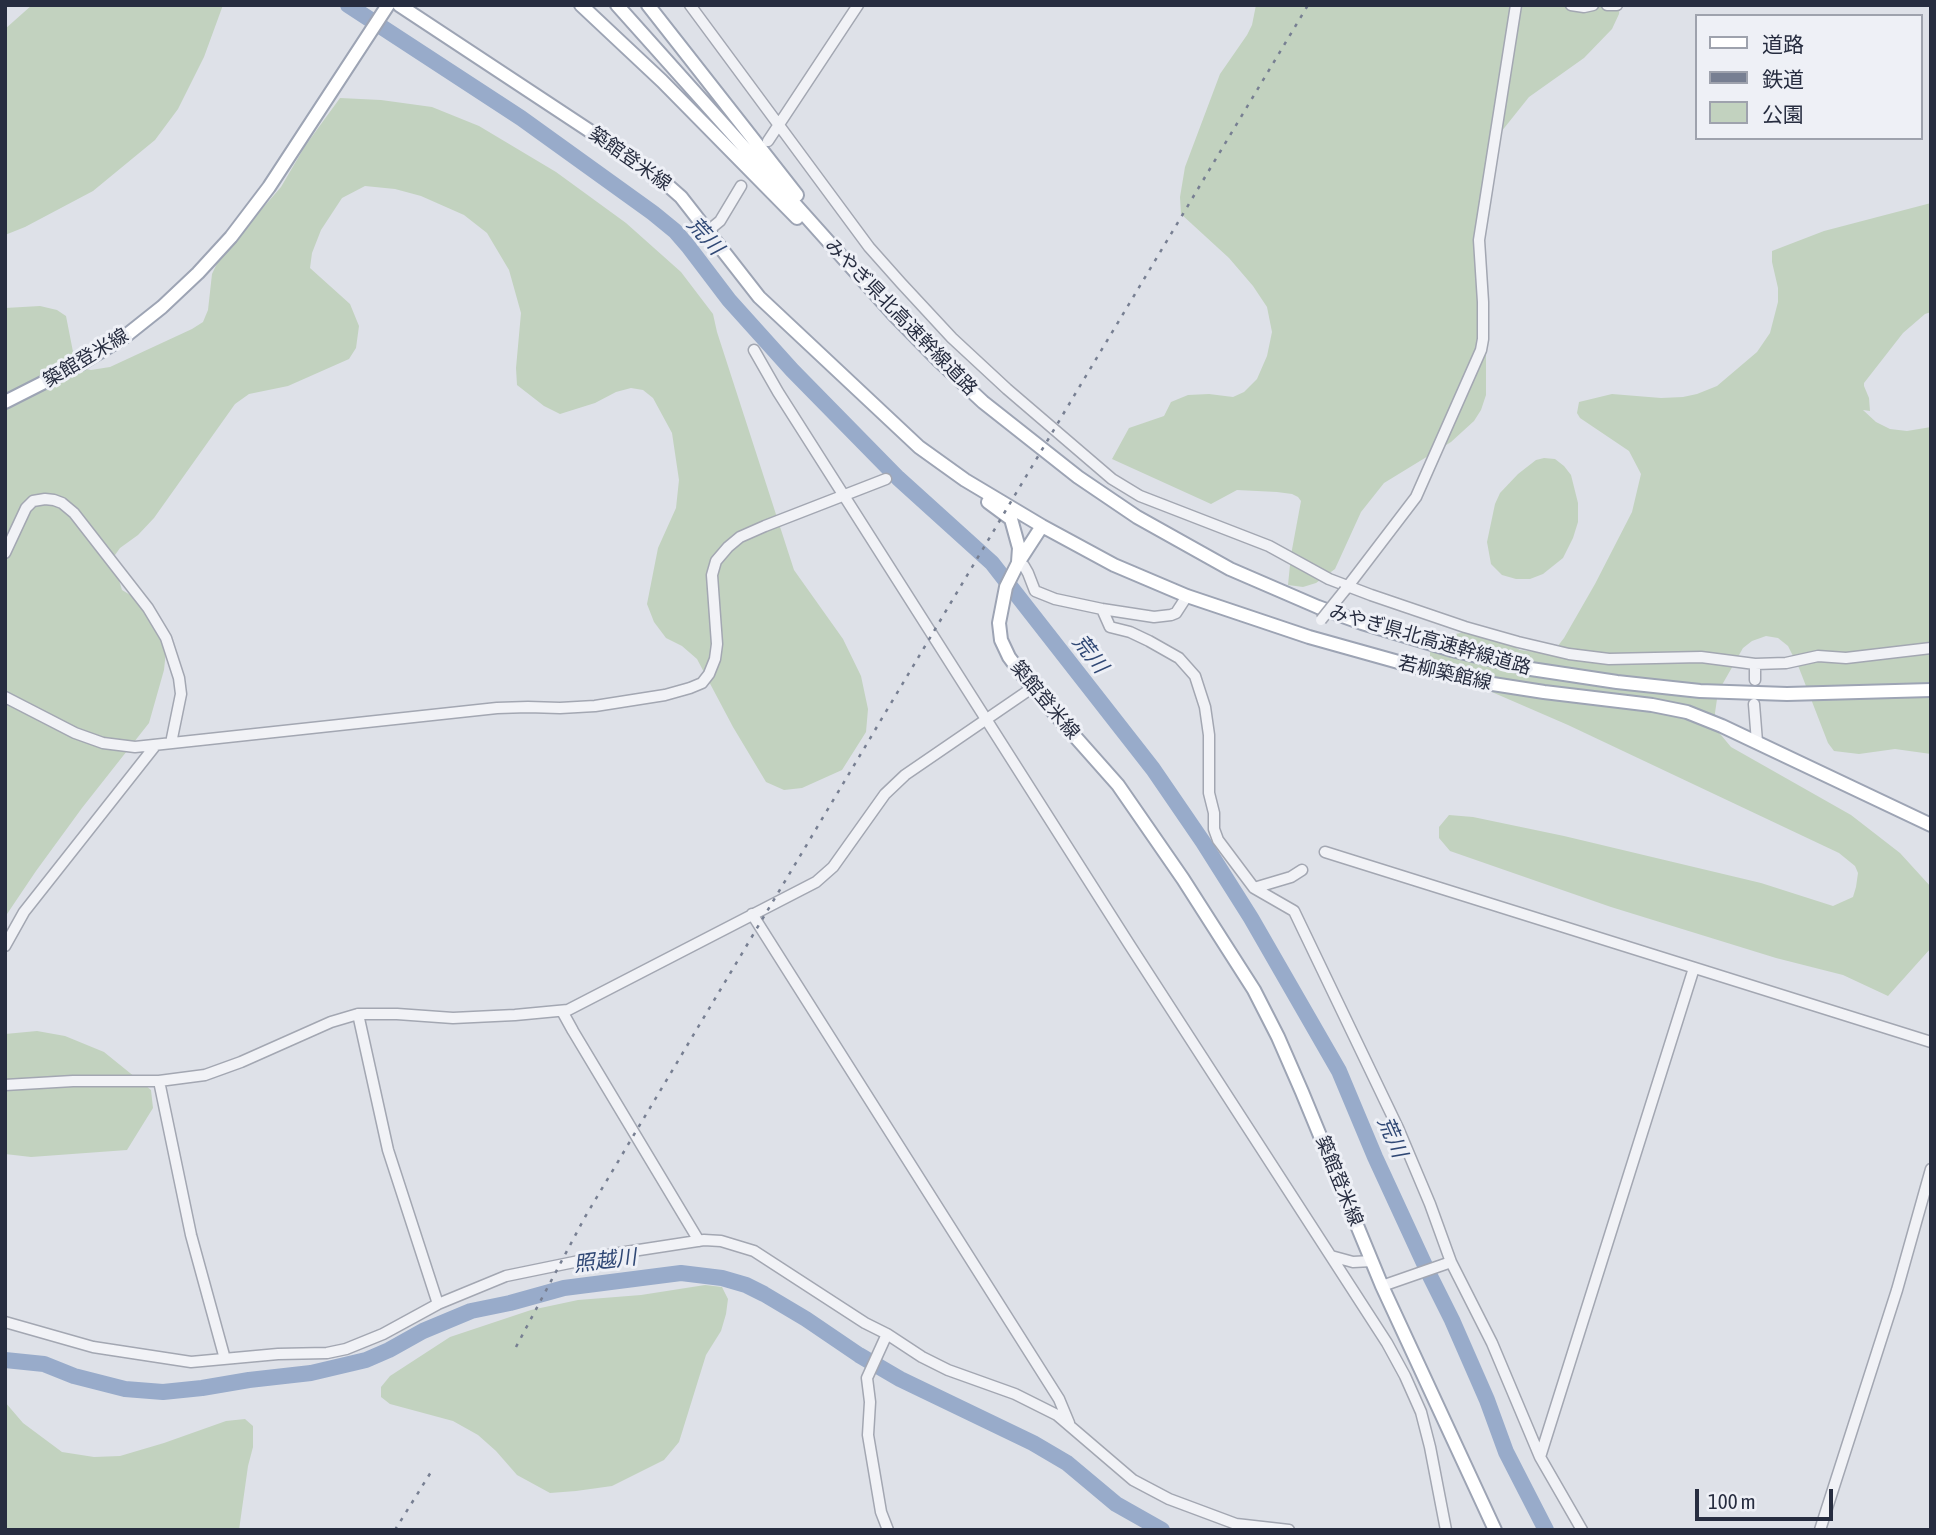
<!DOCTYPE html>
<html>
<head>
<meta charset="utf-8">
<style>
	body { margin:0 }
	#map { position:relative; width:1936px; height:1535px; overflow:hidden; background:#dee1e8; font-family:"Asap Condensed","Noto Sans JP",sans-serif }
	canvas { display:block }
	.frame { position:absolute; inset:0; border:7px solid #272d40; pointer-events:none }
	.legend { position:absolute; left:1695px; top:14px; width:228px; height:126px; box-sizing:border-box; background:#eef0f6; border:2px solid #9ea2ad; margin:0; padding:9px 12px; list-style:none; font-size:21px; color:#272d40 }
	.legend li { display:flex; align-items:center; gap:14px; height:35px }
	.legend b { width:35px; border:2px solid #9ea2ad }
	.scale { position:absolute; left:1695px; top:1489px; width:138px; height:32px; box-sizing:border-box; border:4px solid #272d40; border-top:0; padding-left:9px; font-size:21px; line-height:24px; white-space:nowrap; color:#272d40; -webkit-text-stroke:5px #eef0f6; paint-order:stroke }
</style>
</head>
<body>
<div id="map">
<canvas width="1936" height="1535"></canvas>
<div class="frame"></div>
<ul class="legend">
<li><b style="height:9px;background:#fff"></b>道路</li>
<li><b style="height:9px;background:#777f92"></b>鉄道</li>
<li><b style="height:19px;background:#c2d2bf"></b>公園</li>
</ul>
<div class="scale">100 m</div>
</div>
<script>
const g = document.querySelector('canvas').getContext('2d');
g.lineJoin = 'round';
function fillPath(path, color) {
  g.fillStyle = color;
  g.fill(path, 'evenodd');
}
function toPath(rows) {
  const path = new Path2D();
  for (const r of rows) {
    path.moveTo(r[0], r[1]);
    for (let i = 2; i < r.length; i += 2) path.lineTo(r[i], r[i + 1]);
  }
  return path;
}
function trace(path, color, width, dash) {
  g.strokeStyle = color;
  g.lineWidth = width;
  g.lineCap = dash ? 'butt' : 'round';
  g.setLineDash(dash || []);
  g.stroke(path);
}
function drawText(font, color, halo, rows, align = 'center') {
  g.font = font + ' "Asap Condensed","Noto Sans JP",sans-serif';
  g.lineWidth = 6;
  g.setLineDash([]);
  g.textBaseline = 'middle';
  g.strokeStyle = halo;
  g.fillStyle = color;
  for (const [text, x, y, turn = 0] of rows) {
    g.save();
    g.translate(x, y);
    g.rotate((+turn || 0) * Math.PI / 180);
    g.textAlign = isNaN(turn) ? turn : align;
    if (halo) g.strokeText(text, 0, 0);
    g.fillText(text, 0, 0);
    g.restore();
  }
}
fillPath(toPath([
	[32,5,223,5,204,57,178,109,155,140,93,191,25,227,5,235,5,29],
	[1256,5,1620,5,1619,14,1612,29,1584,58,1529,97,1501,132,1489,157,1483,203,1486,294,1486,395,1481,410,1474,421,1451,442,1384,483,1361,512,1335,569,1316,583,1303,587,1288,585,1291,555,1301,501,1298,497,1292,494,1277,492,1237,490,1211,504,1112,459,1129,428,1164,416,1171,402,1188,395,1209,394,1233,397,1244,392,1257,379,1267,356,1272,332,1267,307,1253,286,1229,258,1181,214,1180,197,1185,167,1220,74,1247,35,1252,25],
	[340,98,381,100,432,107,479,126,556,172,626,223,681,272,713,314,717,332,794,570,843,639,861,676,868,709,866,732,842,770,802,788,784,790,766,782,733,727,697,659,682,646,666,638,654,622,647,604,658,548,676,508,679,480,672,433,653,398,643,390,631,388,616,392,595,403,560,414,544,406,517,385,516,368,521,313,509,270,487,233,464,215,421,196,395,189,365,186,342,198,321,230,312,253,310,268,350,304,359,326,356,348,349,359,288,386,249,394,235,404,154,518,138,535,120,548,115,555,114,564,122,590,147,605,164,624,166,651,164,670,149,723,82,808,36,871,5,917,5,308,40,306,57,310,66,316,75,362,82,368,91,370,110,367,192,329,203,322,208,310,212,274,220,257,281,187,305,146],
	[1931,203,1931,312,1925,314,1903,333,1864,383,1864,386,1869,398,1870,411,1863,410,1876,422,1890,429,1907,431,1931,427,1931,754,1895,749,1859,754,1834,751,1828,743,1799,668,1788,646,1778,638,1766,636,1752,641,1743,648,1718,692,1715,713,1716,729,1731,747,1851,815,1900,853,1931,887,1931,948,1888,996,1843,975,1776,958,1611,907,1450,851,1439,838,1439,827,1449,815,1473,817,1564,836,1761,883,1833,906,1853,897,1856,887,1858,873,1855,866,1839,853,1568,725,1441,670,1430,658,1430,647,1432,640,1468,631,1507,643,1520,650,1543,653,1554,651,1564,638,1595,584,1632,512,1641,474,1629,451,1580,418,1577,413,1579,402,1612,394,1661,398,1683,397,1697,394,1717,386,1757,352,1770,333,1778,302,1778,288,1772,262,1772,251,1824,231],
	[1544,458,1555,459,1564,466,1571,475,1578,503,1578,522,1573,538,1563,558,1543,574,1530,579,1516,579,1502,575,1491,564,1487,542,1495,504,1500,493,1518,474,1536,460],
	[37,1031,65,1036,104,1052,151,1090,153,1108,127,1150,31,1157,5,1154,5,1034],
	[705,1285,722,1287,728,1299,726,1314,721,1331,706,1355,679,1442,664,1460,612,1486,576,1491,550,1493,517,1475,496,1451,478,1435,453,1421,390,1404,381,1397,381,1387,390,1376,450,1337,531,1310,578,1300,641,1295],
	[5,1402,23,1423,62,1452,94,1457,120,1456,164,1443,226,1421,245,1419,253,1426,253,1447,248,1466,239,1530,5,1530]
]), '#c2d2bf');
trace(toPath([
	[348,5,521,118,653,213,675,231,688,246,729,300,792,370,898,478,992,563,1006,581,1153,769,1203,842,1251,918,1339,1071,1375,1157,1428,1272,1452,1320,1487,1400,1506,1452,1546,1530],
	[5,1360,44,1364,74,1376,125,1389,163,1392,202,1388,249,1380,311,1373,366,1360,389,1350,423,1331,471,1311,510,1303,564,1288,681,1273,722,1278,746,1285,764,1294,806,1319,859,1355,900,1379,1033,1443,1067,1463,1116,1504,1162,1530]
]), '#98abca', 16);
const minor = toPath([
	[690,5,869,247,901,283,952,338,1007,389,1112,479,1140,496,1269,546,1329,579,1371,595,1465,627,1518,642,1569,654,1609,659,1701,657,1755,664,1786,663,1818,656,1846,658,1931,648],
	[1571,5,1584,7,1593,5],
	[1607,5,1617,5],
	[768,141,858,5],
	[709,230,720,221,741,186],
	[754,350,778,392,1129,944,1387,1343,1405,1376,1421,1412,1430,1447,1446,1530],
	[5,553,26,508,33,501,45,499,54,500,62,503,74,513,148,608,166,638,179,678,181,694,171,743],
	[1018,563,1024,566,1028,573,1035,591,1055,599,1102,609,1154,617,1171,615,1176,613,1187,596],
	[1345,590,1416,497,1481,350,1483,339,1483,302,1479,240,1516,5],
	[1102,609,1110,627,1130,632,1149,641,1179,658,1195,676,1205,707,1209,735,1209,793,1214,813,1214,829,1218,840,1254,888],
	[1755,680,1755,664],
	[5,697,75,733,103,743,135,747,497,708,528,707,560,708,595,706,665,695,690,688,702,683,709,674,715,659,717,644,712,575,716,561,728,547,740,537,765,526,886,479],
	[1754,704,1757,742],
	[1325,852,1931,1042],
	[1302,870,1291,877,1254,888,1294,911,1398,1128,1430,1204,1451,1262,1492,1343,1540,1457,1582,1530],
	[752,914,1059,1399,1069,1423],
	[5,946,24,912,155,746],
	[562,1011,573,1031,699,1241],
	[358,1014,388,1150,438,1304],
	[159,1081,191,1235,225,1359],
	[5,1085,73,1081,159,1081,205,1075,241,1062,331,1022,358,1014,397,1014,453,1018,515,1015,568,1010,816,882,833,867,885,794,905,775,1032,688],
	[1331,1256,1353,1262,1372,1261],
	[1382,1286,1451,1262],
	[5,1322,93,1347,191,1362,278,1354,327,1353,346,1349,383,1334,438,1304,506,1276,613,1254,704,1240,721,1241,754,1251,865,1323,887,1334,922,1357,948,1370,1015,1394,1057,1415,1133,1480,1169,1499,1236,1524,1289,1530],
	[887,1334,867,1378,870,1402,868,1435,881,1512,888,1530],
	[1540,1457,1694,968],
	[1820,1530,1897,1290,1931,1169]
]);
const major = toPath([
	[399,5,655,174,681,197,759,297,919,447,965,480,1042,526,1114,565,1187,596,1309,637,1427,670,1480,682,1544,692,1652,705,1687,712,1722,726,1931,825],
	[581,5,662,81,797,218],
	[617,5,894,315,938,360,983,402,1078,477,1137,517,1230,569,1318,607,1362,623,1452,650,1531,669,1617,682,1700,691,1787,694,1931,690],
	[648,5,797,195],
	[5,402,82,363,123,338,162,307,198,273,231,237,269,187,388,5],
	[988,502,1011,519,1019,548,1018,562],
	[1042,526,1018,563,1006,587,999,623,1001,640,1009,657,1032,688,1118,785,1183,879,1254,990,1278,1037,1302,1092,1382,1286,1495,1530]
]);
trace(minor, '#a3a7b2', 13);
trace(major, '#9da4b4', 16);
trace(minor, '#f1f2f6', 10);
trace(major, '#fff', 12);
trace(toPath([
	[516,1347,585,1217,1068,406,1308,5],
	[395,1530,431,1472]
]), '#777f92', 2.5, [3.5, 7]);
const minorBridge = toPath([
	[1321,620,1345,590]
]);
trace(minorBridge, '#a3a7b2', 13, []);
trace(minorBridge, '#f1f2f6', 10);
drawText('19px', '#272d40', '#eef0f6', [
	["築館登米線",630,159,35],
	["みやぎ県北高速幹線道路",901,317,46],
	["築館登米線",86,358,-31],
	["みやぎ県北高速幹線道路",1430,640,16],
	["若柳築館線",1445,673,13],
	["築館登米線",1045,700,50],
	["築館登米線",1339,1181,68]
]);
drawText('italic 21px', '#304875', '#eef0f6', [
	["荒川",705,236,48],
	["荒川",1090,654,52],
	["荒川",1392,1137,66],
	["照越川",605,1261,-7]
]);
</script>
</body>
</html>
